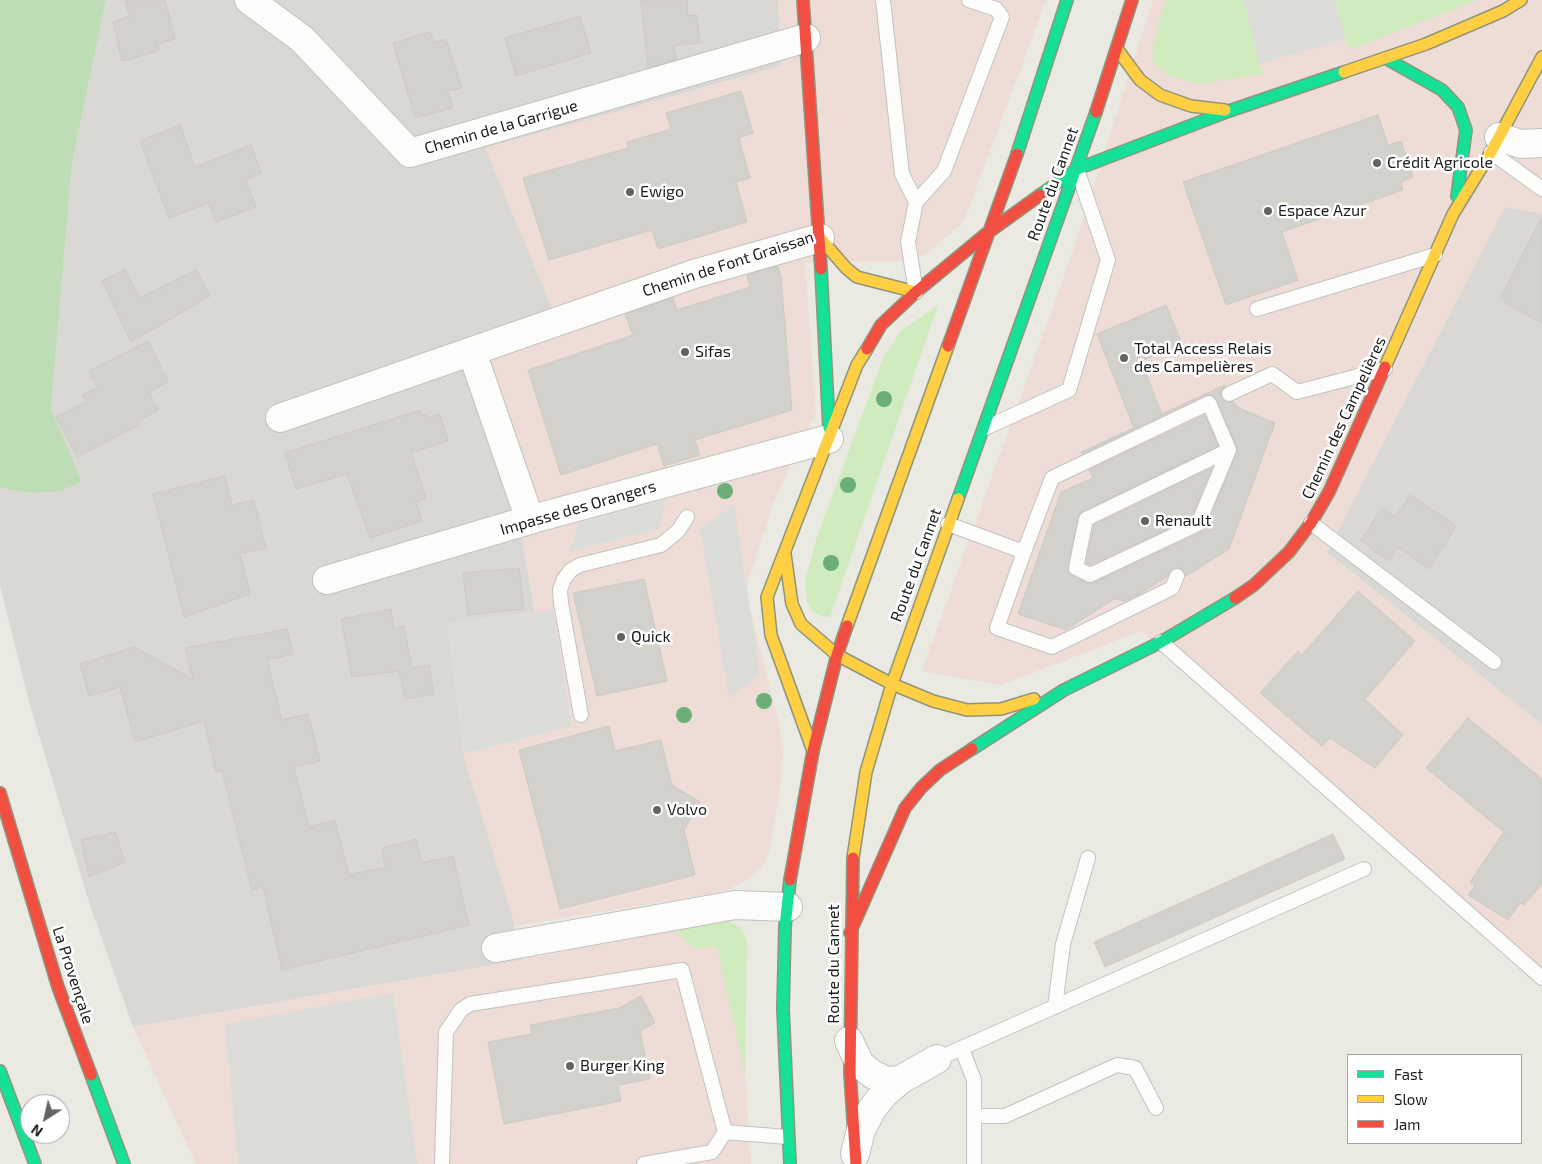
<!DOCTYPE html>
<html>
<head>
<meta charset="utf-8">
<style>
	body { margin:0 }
	#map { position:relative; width:1542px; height:1164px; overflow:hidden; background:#eae9e2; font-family:"Exo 2",sans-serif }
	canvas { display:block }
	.legend { position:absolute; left:1347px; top:1054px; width:175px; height:90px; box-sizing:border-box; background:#fff; border:1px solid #a4a4a4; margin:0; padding:6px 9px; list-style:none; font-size:15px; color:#1b1b1b }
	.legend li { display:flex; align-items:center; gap:10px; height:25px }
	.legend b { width:25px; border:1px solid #a4a4a4 }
	.north { position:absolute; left:20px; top:1094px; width:50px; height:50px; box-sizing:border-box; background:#fff; border:1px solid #a4a4a4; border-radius:50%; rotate:215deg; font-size:14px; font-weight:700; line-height:20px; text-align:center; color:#1b1b1b }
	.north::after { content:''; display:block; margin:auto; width:18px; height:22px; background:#636361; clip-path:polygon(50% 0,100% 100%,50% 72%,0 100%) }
</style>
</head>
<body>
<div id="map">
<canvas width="1542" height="1164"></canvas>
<ul class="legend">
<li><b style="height:6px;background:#16e098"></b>Fast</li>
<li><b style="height:6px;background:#ffcf43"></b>Slow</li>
<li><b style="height:6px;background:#f24e42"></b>Jam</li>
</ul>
<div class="north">N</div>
</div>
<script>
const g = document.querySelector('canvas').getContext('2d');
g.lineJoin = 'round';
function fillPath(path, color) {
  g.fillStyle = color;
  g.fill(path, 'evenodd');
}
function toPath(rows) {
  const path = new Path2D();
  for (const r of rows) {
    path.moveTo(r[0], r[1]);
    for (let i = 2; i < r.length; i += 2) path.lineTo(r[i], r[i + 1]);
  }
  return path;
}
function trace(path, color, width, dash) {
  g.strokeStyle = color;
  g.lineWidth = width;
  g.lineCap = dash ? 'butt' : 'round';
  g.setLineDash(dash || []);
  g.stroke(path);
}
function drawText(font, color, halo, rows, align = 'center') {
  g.font = font + ' "Exo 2",sans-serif';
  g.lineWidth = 5;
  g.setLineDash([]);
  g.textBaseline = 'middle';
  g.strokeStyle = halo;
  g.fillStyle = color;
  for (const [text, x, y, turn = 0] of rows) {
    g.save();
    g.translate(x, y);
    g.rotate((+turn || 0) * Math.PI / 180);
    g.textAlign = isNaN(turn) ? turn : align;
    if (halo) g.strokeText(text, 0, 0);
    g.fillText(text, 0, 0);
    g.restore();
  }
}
fillPath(toPath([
	[106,0,778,0,781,66,486,148,555,314,517,511,535,613,447,624,522,960,133,1027,88,899,30,705,0,585,0,488,30,493,82,482,51,410,72,163],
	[1505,206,1542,214,1542,725,1327,552]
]), '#d9d8d4');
fillPath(toPath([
	[778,0,1046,0,964,221,928,253,904,261,805,263,816,412,774,501,748,582,747,598,779,723,783,753,779,796,770,848,763,866,749,879,731,888,711,894,515,926,463,754,447,623,535,612,517,511,461,343,554,313,485,148,781,66],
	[1153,0,1542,0,1542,214,1505,207,1327,552,1542,725,1542,981,1141,631,1001,685,922,671,1071,257],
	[728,921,739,927,747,940,745,1074,751,1164,196,1164,133,1027,522,960,673,930]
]), '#eeddd6');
fillPath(toPath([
	[1166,0,1244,0,1259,64,1264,74,1198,84,1169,76,1153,63,1153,46],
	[1335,0,1478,0,1351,49,1345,39],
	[938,305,830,617,821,616,813,612,807,601,805,581,816,540,884,356,902,330],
	[728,921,739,927,747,940,745,1074,717,947,695,948,673,930]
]), '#d0ebbe');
fillPath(toPath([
	[0,0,106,0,72,163,51,409,82,482,60,491,30,493,0,488]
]), '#bedcb5');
fillPath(toPath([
	[1244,0,1335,0,1345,39,1259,64],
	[666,499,659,529,570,551,578,523],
	[734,506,760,675,729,697,700,528],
	[553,611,572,726,463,754,447,623],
	[393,993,417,1164,238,1164,225,1024]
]), '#dcdcd9');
const building = toPath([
	[125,0,165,0,175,39,157,44,159,51,122,61,113,22,129,16,125,0],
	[641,0,687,0,688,16,697,15,700,43,673,46,677,59,648,68,641,0],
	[580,16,591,53,516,76,505,38,580,16],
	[430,32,434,43,446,39,462,88,448,91,453,108,415,118,393,43,430,32],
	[741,91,753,133,739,138,750,178,736,182,747,222,658,249,652,230,549,260,523,178,628,148,627,142,671,129,666,113,741,91],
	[1378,115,1388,145,1401,141,1413,177,1401,182,1403,190,1282,232,1298,280,1226,305,1183,182,1378,115],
	[180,125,195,167,251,145,261,173,246,180,256,207,216,222,209,203,169,218,140,141,180,125],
	[1542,217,1542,323,1505,303,1506,301,1500,298,1542,217],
	[778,266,781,277,792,410,695,440,700,455,664,466,657,444,561,475,528,370,633,335,625,314,673,298,677,310,750,287,747,275,778,266],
	[125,270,140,298,196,270,210,296,131,342,102,281,125,270],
	[1166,305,1182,344,1141,361,1162,414,1225,385,1220,394,1224,401,1233,402,1241,409,1275,423,1229,549,1186,576,1181,568,1172,569,1168,576,1138,595,1125,601,1114,599,1066,630,1018,614,1061,492,1093,478,1089,470,1205,415,1218,446,1079,513,1068,571,1086,583,1093,583,1202,532,1206,527,1238,450,1214,396,1205,395,1082,454,1081,452,1134,428,1097,334,1166,305],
	[148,341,168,382,149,392,158,410,138,421,139,425,77,457,56,417,86,402,82,395,97,388,89,371,148,341],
	[420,410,422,415,426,414,427,418,440,414,448,441,411,453,426,498,416,502,422,521,370,538,347,474,296,489,285,453,420,410],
	[1212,468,1191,518,1090,565,1086,563,1094,525,1212,468],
	[225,476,232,505,254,500,266,548,240,554,250,594,184,617,153,494,225,476],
	[1410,495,1456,526,1429,569,1398,547,1389,561,1361,540,1382,508,1395,517,1410,495],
	[519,568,524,609,468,615,463,573,519,568],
	[644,579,667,681,597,696,573,593,644,579],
	[1358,591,1415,641,1365,699,1403,735,1375,768,1330,738,1322,746,1260,693,1298,651,1301,656,1358,591],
	[391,609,394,628,404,626,412,668,429,665,434,694,405,699,399,671,352,677,341,619,391,609],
	[287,629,293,654,267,660,282,720,308,714,320,761,294,767,309,827,335,820,349,875,385,867,382,848,416,839,422,863,453,856,469,925,282,970,263,887,252,890,222,771,216,772,204,721,135,742,120,687,89,696,80,664,134,647,193,679,185,648,287,629],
	[1468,718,1542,779,1542,884,1524,905,1520,903,1508,920,1468,895,1475,886,1470,882,1504,832,1426,768,1468,718],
	[609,726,615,751,661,740,672,785,700,802,684,830,695,875,560,909,519,750,609,726],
	[115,832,125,862,89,877,81,840,115,832],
	[1333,834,1345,859,1105,967,1094,942,1333,834],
	[641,996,655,1023,640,1031,650,1079,618,1085,621,1101,504,1124,488,1042,532,1034,530,1025,619,1008,641,996]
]);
fillPath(building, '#d3d1cb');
trace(building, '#cdcac4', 1);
const lane = toPath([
	[883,0,902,174,916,202,908,242,916,292],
	[1491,152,1542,189],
	[916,202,944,171,1002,17,996,9,969,0],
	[1257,309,1435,255],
	[1229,394,1272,374,1297,392,1385,369],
	[985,428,1069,390,1108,260,1078,172],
	[1311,523,1494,662],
	[948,524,1024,552,997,628,1052,647,1172,588,1177,576],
	[1024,552,1052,478,1209,403,1229,450,1198,524,1090,575,1076,568,1086,519,1229,450],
	[1161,642,1542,978],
	[581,715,561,603,560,590,564,579,571,570,580,565,661,545,678,531,687,517],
	[1055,1007,1063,944,1088,858],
	[962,1049,974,1080,974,1164],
	[937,1059,1364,869],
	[974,1116,1005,1116,1117,1065,1135,1068,1156,1108],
	[725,1132,787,1137],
	[442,1164,446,1032,461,1010,470,1004,483,1002,682,970,725,1132,712,1152,644,1164]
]);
const street = toPath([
	[249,0,302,39,410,153,806,38],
	[1499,137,1521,144,1542,143],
	[472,352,530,520],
	[280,418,694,274,820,238],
	[327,580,536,518,829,439],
	[496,948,735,905,788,907],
	[849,1041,860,1064,872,1074,886,1081,900,1080],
	[855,1154,861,1130,872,1109,884,1094,900,1080,937,1059]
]);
const fast = toPath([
	[1387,59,1442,90,1458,107,1466,130,1457,196],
	[1017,154,1067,0],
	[1040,195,1077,169,1229,111,1344,72],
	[821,269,829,428],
	[958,499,1096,112],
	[972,749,1064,690,1161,642,1235,598],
	[0,1071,35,1164],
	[91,1075,124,1164],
	[790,1164,783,1009,785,927,790,880]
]);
const slow = toPath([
	[1117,49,1140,80,1160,95,1191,106,1225,110],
	[1344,72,1426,44,1503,11,1521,0],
	[820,238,846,268,857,277,916,292],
	[1385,367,1453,214,1491,152,1542,57],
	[785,554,792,604,801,624,837,655,892,684,933,701,967,710,1001,709,1034,699],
	[847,626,948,346],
	[813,751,771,635,767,597,857,365,867,349],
	[853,858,866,772,892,684,958,499]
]);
const jam = toPath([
	[803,0,821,269],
	[1096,112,1132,0],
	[948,346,1017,154],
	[867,349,881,325,916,292,986,234,1040,195],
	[1235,598,1254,585,1289,552,1311,523,1329,492,1385,367],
	[0,793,58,987,91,1075],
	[853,858,850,1073,856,1164],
	[790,880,813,751,837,655,847,626],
	[850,933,905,808,921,788,940,770,972,749]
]);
trace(lane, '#c2c2bf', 16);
trace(street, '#c2c2bf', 30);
trace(fast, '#8f947b', 14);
trace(slow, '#8f947b', 14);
trace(jam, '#8f947b', 14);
trace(lane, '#fcfcfb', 14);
trace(street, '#fcfcfb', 28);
trace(fast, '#16e098', 11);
trace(slow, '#ffcf43', 11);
trace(jam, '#f24e42', 11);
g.fillStyle = '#6baf77';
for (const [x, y] of [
	[884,399],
	[848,485],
	[725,491],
	[831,563],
	[764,701],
	[684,715]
]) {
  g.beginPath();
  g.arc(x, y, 8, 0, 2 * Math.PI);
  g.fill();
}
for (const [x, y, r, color] of [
	[1377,163,5,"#636361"],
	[630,192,5,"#636361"],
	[1268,211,5,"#636361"],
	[685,352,5,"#636361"],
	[1124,358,5,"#636361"],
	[1145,521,5,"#636361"],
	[621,637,5,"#636361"],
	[657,810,5,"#636361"],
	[570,1066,5,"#636361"]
]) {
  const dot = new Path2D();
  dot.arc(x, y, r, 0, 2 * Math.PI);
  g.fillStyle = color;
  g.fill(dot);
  trace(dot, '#fff', 2);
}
drawText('16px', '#1b1b1b', '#fff', [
	["Chemin de la Garrigue",501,127,-16],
	["Route du Cannet",1053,184,-70],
	["Chemin de Font Graissan",728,264,-18],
	["Chemin des Campelières",1344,418,-65],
	["Impasse des Orangers",578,508,-16],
	["Route du Cannet",916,565,-70],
	["Route du Cannet",834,964,-90],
	["La Provençale",73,975,72]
]);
drawText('16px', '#1b1b1b', '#fff', [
	["Crédit Agricole",1387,163],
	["Ewigo",640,192],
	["Espace Azur",1278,211],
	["Total Access Relais",1134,349],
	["des Campelières",1134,367],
	["Sifas",695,352],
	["Renault",1155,521],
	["Quick",631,637],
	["Volvo",667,810],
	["Burger King",580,1066]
], 'left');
</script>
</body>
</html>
